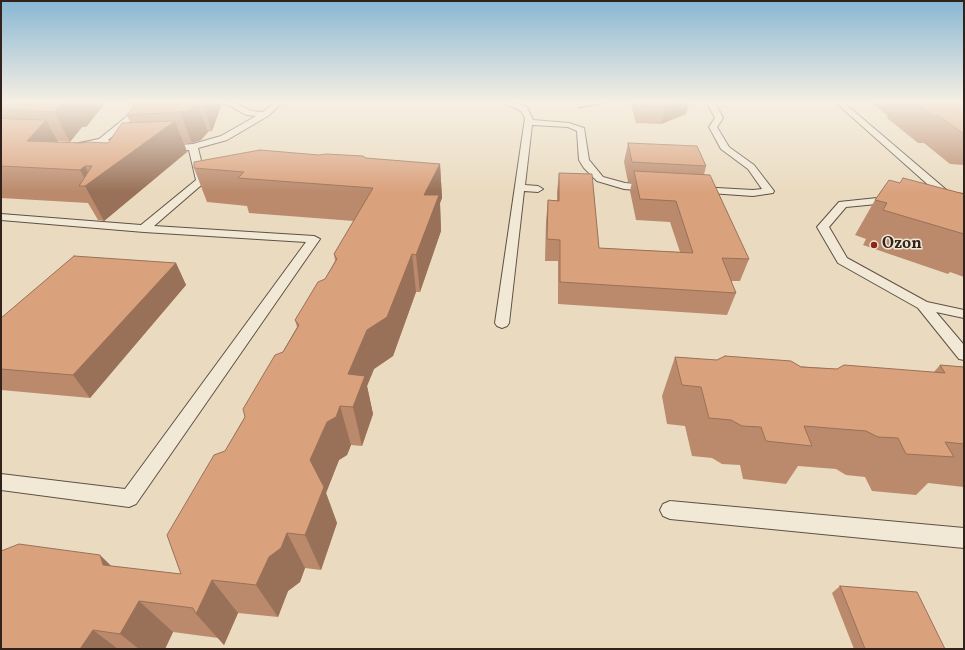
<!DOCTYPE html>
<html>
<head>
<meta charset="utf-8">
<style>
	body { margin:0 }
	#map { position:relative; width:965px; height:650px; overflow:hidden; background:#eadbc0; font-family:Vollkorn,serif }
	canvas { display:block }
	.frame { position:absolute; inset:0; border:2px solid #31231c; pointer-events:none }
</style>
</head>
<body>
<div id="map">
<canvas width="965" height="650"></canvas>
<div class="frame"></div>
</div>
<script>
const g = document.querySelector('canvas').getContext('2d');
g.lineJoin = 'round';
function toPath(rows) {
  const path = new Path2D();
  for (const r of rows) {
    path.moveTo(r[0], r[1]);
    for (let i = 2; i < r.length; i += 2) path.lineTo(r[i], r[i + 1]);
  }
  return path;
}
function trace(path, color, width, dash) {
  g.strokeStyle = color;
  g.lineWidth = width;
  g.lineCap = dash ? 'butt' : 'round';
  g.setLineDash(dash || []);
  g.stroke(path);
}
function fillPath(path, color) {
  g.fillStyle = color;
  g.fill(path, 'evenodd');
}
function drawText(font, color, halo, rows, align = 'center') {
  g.font = font + ' Vollkorn,serif';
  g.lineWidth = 3;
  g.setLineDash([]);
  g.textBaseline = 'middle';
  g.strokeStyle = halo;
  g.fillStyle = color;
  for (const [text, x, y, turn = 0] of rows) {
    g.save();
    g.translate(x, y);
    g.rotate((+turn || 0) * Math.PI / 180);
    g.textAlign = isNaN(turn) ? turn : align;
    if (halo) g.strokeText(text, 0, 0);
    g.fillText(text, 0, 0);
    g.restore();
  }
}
const lane = toPath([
	[130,101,139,101,144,103,143,110,108,140,130,145,130,149,102,144,74,148,74,144,99,139,136,109,137,106,130,101],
	[219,101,231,101,251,111,263,112,276,101,284,101,268,116,227,140,198,148,206,181,154,226,314,236,320,239,136,504,129,507,1,490,1,474,125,489,306,242,144,232,1,220,1,214,141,225,196,180,189,150,167,151,164,150,164,146,193,144,221,136,256,116,246,115,227,104,201,107,197,105,201,103,219,101],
	[500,101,510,101,527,107,533,120,569,123,584,128,589,160,603,177,625,183,650,185,655,188,650,191,624,189,597,181,584,168,579,160,577,131,568,127,532,125,525,185,538,186,543,189,538,192,524,191,509,323,507,326,502,328,497,326,495,323,525,118,521,111,500,101],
	[706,101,714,101,723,118,717,127,729,147,754,165,774,191,773,193,753,196,695,192,694,190,695,188,699,187,753,190,762,189,748,169,721,149,709,127,715,118,706,101],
	[834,101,842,101,950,193,964,194,964,200,943,198,834,101],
	[877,198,897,202,898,204,893,207,877,204,846,207,829,227,847,258,927,302,964,310,964,318,936,312,964,345,964,360,959,359,918,308,838,263,817,227,839,202,877,198],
	[670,501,964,528,964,548,670,519,663,516,660,510,663,504,670,501]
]);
trace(lane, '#5f5145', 2);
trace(toPath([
	[579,108,614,101]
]), '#31231c', 1.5, [2, 1]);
fillPath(lane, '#f1e8d6');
fillPath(toPath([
	[107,101,86,127,82,127,70,142,58,141,58,142,81,143,108,143,130,122,127,115,137,101,219,101,221,106,212,131,208,132,201,140,192,143,184,143,187,152,104,221,98,220,88,203,1,198,1,103],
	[630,101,690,101,686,114,661,124,636,123],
	[869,101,964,101,964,165,950,164,924,143,918,143,887,118,888,116],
	[628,143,706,166,704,175,749,259,740,281,731,281,736,293,727,315,558,304,558,261,545,261,546,221,548,200,557,201,557,192,559,173,599,248,680,252,670,222,636,220,630,191,632,182,628,182,624,162],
	[319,155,440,164,442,198,440,203,441,231,420,292,416,292,393,356,374,369,367,386,373,414,362,446,351,445,347,455,339,460,326,493,337,523,321,570,305,568,300,582,288,591,278,617,238,613,224,645,218,638,173,632,165,649,1,649,111,566,181,574,225,451,297,327,295,320,325,279,335,261,334,254,354,221,249,213,247,206,207,202,194,168],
	[900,183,964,194,964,277,950,272,948,274,863,245,866,239,855,235,875,200],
	[176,263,186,285,90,398,1,390,1,318],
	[675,357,837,369,934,372,940,365,964,367,964,487,928,483,916,495,872,491,865,477,846,475,836,469,798,466,786,484,743,479,740,465,722,464,712,458,692,456,685,426,667,424,662,396],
	[840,586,945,649,854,649,832,593]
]), '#bb8a6c');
fillPath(toPath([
	[65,101,107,101,86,127,82,127,70,142,54,112],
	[162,101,219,101,221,106,212,131,202,102],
	[682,101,690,101,686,114,661,124,665,107],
	[197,102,208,132,201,140,192,143,180,112],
	[46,120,63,151,27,141],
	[175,121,187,152,104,221,85,186,88,184,80,170,85,166,92,181],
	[440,164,442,198,440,203,441,231,420,292,416,255,424,195],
	[412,254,416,292,393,356,374,369,367,386,373,414,362,446,353,407,348,374,367,330],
	[176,263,186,285,90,398,73,375],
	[340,406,351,445,347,455,339,460,326,493,337,523,321,570,305,535,310,460,327,422],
	[287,533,305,568,300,582,288,591,278,617,256,585,269,557],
	[100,555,135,589,103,565],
	[212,580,238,613,224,645,196,614],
	[139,601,173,632,165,649,139,649,120,634],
	[93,630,118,649,80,649]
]), '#997158');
const building = toPath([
	[3,101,65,101,54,112,1,109,1,103,3,101],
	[137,101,202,101,202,102,197,102,190,110,180,112,127,115,137,101],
	[638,101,682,101,665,107,640,106,638,101],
	[911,101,964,101,964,134,939,116,933,116,911,101],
	[1,118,10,119,46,120,27,141,81,143,87,142,108,143,122,123,175,121,85,186,79,186,92,166,85,166,80,170,1,166,1,118],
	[628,143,697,146,706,166,632,162,628,143],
	[260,150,319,155,326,154,363,156,366,158,440,164,424,195,439,195,416,255,412,254,387,317,367,330,348,374,365,376,353,407,340,406,336,417,327,422,310,460,324,487,305,535,287,533,281,548,269,557,256,585,212,580,196,614,193,608,139,601,120,634,93,630,80,649,1,649,1,551,19,544,100,555,103,565,181,574,167,535,214,455,225,451,245,417,243,409,275,355,283,352,299,325,295,320,318,282,325,279,337,259,334,254,373,188,238,178,244,172,194,168,194,162,260,150],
	[634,171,710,175,749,259,722,258,736,293,560,282,560,240,547,239,548,200,559,201,559,173,592,174,599,248,693,253,676,201,640,199,634,171],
	[903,178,964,194,964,234,883,210,887,203,875,200,889,180,900,183,903,178],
	[74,256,176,263,73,375,1,369,1,318,74,256],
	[725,356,791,361,801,367,837,369,844,365,945,373,940,365,964,367,964,444,945,442,954,457,906,454,898,438,878,437,866,431,804,426,812,446,766,441,761,427,742,426,731,420,709,418,701,387,682,385,675,357,717,360,725,356],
	[840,586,917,592,945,649,865,649,840,586]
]);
fillPath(building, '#daa17d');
trace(building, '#997158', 1);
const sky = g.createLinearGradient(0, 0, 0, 192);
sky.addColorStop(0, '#88b7d3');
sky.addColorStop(0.53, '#f6efe3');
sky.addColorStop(1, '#f6efe300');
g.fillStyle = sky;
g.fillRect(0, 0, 965, 192);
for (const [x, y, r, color] of [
	[874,245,4,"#8f2418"]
]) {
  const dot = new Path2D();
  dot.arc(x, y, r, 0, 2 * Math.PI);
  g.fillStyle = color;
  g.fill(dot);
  trace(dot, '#f1e8d6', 1.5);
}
drawText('bold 16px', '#31231c', '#f1e8d6', [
	["Ozon",882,245]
], 'left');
</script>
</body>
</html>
